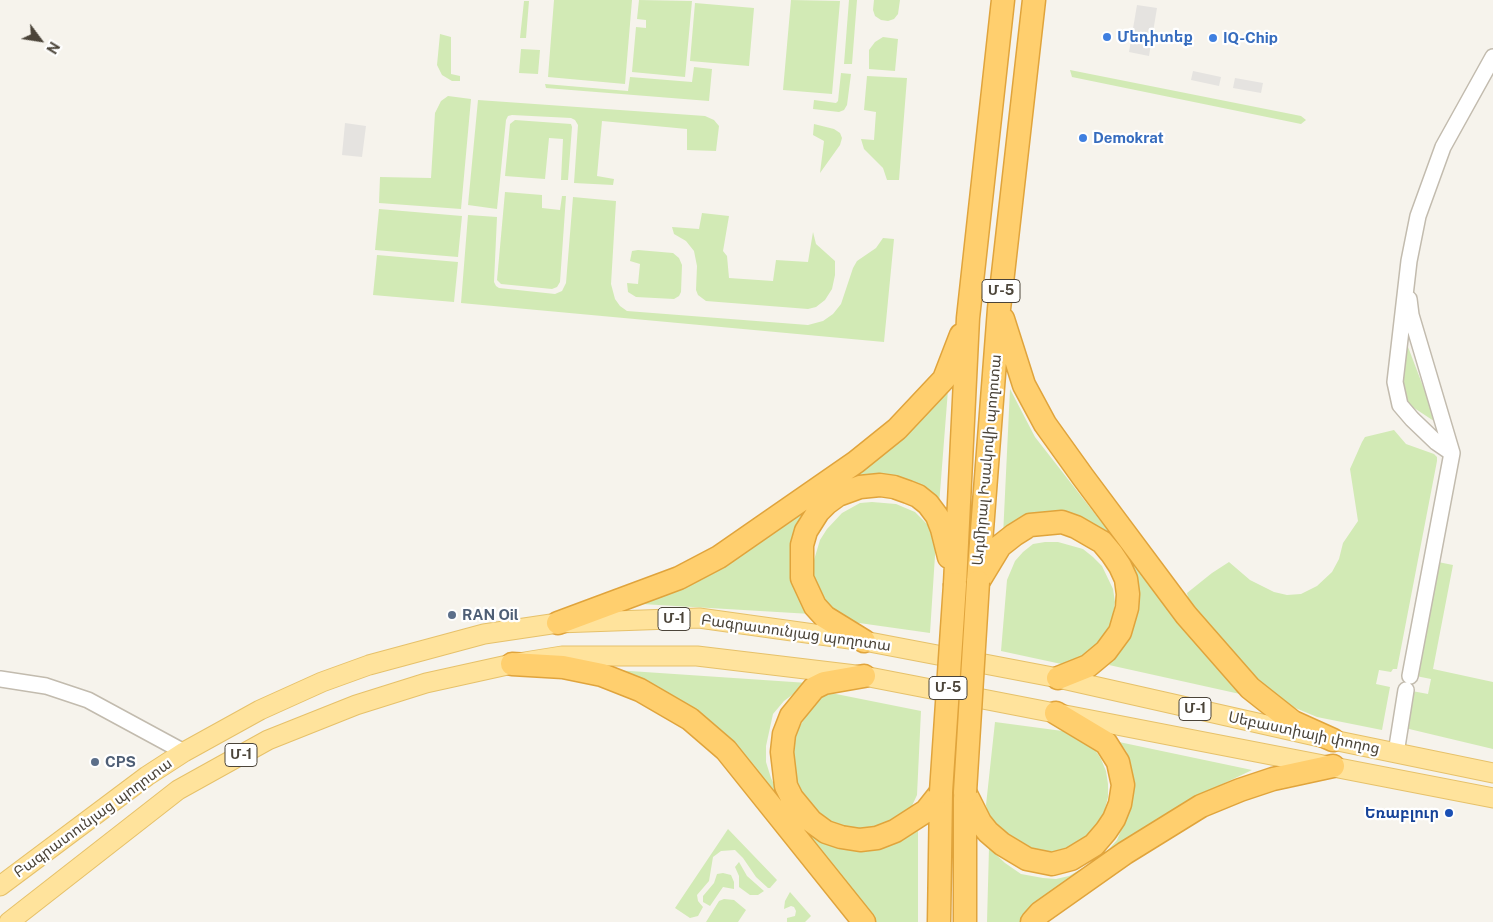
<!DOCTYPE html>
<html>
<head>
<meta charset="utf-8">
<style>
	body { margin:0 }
	#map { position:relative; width:1493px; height:922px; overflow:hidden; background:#f6f3ec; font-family:"Public Sans",sans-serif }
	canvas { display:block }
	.north { position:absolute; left:15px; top:15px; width:50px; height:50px; -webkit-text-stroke:4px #fff; paint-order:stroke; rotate:121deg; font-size:14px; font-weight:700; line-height:20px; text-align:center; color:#4b4439 }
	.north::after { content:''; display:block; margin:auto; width:18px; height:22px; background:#4b4439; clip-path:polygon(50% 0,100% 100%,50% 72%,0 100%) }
</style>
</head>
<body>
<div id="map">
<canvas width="1493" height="922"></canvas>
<div class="north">N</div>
</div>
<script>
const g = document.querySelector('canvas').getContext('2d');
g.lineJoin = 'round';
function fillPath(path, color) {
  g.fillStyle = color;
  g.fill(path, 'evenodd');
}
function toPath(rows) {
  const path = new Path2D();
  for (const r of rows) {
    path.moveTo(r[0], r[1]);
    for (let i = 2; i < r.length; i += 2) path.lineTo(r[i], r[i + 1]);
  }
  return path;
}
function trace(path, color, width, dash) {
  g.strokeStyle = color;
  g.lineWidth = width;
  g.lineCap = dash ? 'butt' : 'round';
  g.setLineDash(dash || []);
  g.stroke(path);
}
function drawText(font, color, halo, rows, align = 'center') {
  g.font = font + ' "Public Sans","Noto Sans Armenian",sans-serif';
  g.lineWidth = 4.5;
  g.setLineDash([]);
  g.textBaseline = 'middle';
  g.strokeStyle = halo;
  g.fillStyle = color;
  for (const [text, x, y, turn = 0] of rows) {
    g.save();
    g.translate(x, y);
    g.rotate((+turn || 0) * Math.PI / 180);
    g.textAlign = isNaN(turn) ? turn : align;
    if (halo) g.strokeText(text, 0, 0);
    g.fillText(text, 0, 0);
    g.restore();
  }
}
fillPath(toPath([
	[554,0,632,0,625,84,548,77],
	[639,0,692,1,685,77,632,72,636,27,646,28,646,20,637,19],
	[791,0,840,1,832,94,783,90],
	[849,0,857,0,852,64,844,64],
	[874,0,900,0,898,14,894,19,888,21,881,20,875,16,873,10],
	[524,1,529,1,526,38,520,38],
	[695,3,754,8,749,66,690,61],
	[440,34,451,37,451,74,460,76,460,81,452,81,442,75,437,65],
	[883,37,898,39,895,71,869,69,869,50,875,42],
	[521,49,540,50,538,74,519,73],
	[694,67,712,69,709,101,546,88,545,84,628,91,630,77,692,82],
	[1070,70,1301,116,1306,120,1301,124,1072,77],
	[841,73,851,74,847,105,844,110,839,112,813,109,814,100,836,103,838,101],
	[867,76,907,78,899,180,887,180,883,168,864,149,861,139,874,140,876,112,864,110],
	[448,96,471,99,461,209,379,203,380,177,431,178,435,113,441,101],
	[478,100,705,116,714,120,719,126,716,151,687,150,687,129,602,121,597,176,614,179,613,185,574,183,578,125,575,120,571,118,512,115,508,116,506,120,497,209,468,205],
	[515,120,571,124,572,127,568,180,561,180,563,139,549,138,545,179,505,176,510,124],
	[814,124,834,129,840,133,842,138,840,145,820,173,824,141,813,135],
	[505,192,542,195,542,208,560,210,562,196,566,196,560,282,557,287,552,289,501,284,497,280],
	[573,197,616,201,611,284,615,299,620,306,627,311,808,325,823,321,833,314,841,304,853,268,857,261,876,248,883,238,894,239,884,342,461,303,468,215,497,217,494,282,496,286,499,288,555,294,562,291,566,283],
	[379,209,462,216,458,257,375,250],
	[702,213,729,216,723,251,727,256,729,278,773,281,776,260,808,262,813,232,816,244,835,261,835,275,832,289,825,300,816,307,808,309,706,301,698,295,696,290,697,266,694,251,686,241,674,234,672,227,699,229],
	[638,250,673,253,679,258,682,265,681,292,679,296,674,299,636,297,628,292,627,283,638,284,640,264,630,261,632,251],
	[377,255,458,262,454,302,373,295],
	[1405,339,1437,423,1411,406,1405,399,1401,380],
	[949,377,939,505,907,482,806,518,811,614,625,603,679,586],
	[1010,389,1035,437,1099,519,1249,696,1109,665,1132,633,1137,614,1138,603,1099,530,1003,536],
	[1394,430,1406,444,1434,454,1437,457,1437,461,1397,669,1393,669,1391,672,1379,670,1376,684,1390,687,1382,730,1317,717,1293,707,1263,686,1189,602,1187,593,1212,573,1229,562,1250,580,1274,592,1287,595,1301,594,1317,586,1332,572,1339,559,1343,543,1358,521,1350,469,1362,442,1365,437],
	[872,502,896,504,915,512,930,527,936,540,930,633,845,621,824,608,817,592,813,572,814,560,820,540,827,529,842,513,860,503],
	[1045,542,1058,542,1083,549,1093,557,1102,566,1113,589,1115,602,1111,627,1098,649,1066,665,1001,651,1007,580,1015,561,1023,552,1033,544],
	[1438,562,1453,565,1433,669,1493,682,1493,749,1405,728,1412,691,1428,694,1431,679,1416,676],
	[615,670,808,683,784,701,773,714,766,746,766,762,771,778,778,793,821,838,918,825,918,922,874,922,724,735,709,720,659,687],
	[826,692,921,711,917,795,911,808,900,817,874,828,860,830,846,828,820,817,794,784,792,742,798,729,815,702],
	[995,722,1070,732,1094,748,1101,759,1106,771,1108,784,1108,797,1105,809,1100,821,1092,832,1083,840,1072,847,1060,851,1047,853,1022,849,989,818,986,805],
	[1119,742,1252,770,1204,793,1023,922,987,922,989,848,1005,863,1021,874,1043,878,1056,879,1069,876,1090,864,1109,849,1117,840,1127,816,1129,760,1126,751],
	[728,829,777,880,770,888,768,888,756,877,743,858,735,850,721,851,713,857,709,881,697,895,698,901,703,907,698,916,690,918,675,908],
	[739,862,747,876,764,891,758,895,750,895,739,887,739,876,735,867],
	[723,873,731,875,734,882,734,889,723,887,710,906,703,902,703,896,714,883,717,874],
	[790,892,811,916,805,922,787,922,787,918,795,916,796,911,794,907,791,906,784,909,785,901],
	[724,899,734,900,746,910,738,922,706,922,719,901]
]), '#d2eab5');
fillPath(toPath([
	[1137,5,1157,8,1149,56,1129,52],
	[1193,71,1221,77,1219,86,1191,80],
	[1235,78,1263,83,1261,93,1233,88],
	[345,123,366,126,362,157,342,155]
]), '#e5e3e0');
const minor = toPath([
	[1409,299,1411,315,1452,453,1410,676],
	[1452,453,1436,442,1412,419,1400,405,1395,382,1409,261,1418,216,1443,147,1493,57],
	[0,679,46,686,88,700,184,752],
	[1396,753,1406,690]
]);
const major = toPath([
	[0,886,147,776,184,752,260,710,322,682,369,665,484,634,558,623,699,618,864,641,1058,678,1333,740,1493,773],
	[9,922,178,790,268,740,356,705,426,683,512,664,562,656,697,656,864,676,1493,798]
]);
const highway = toPath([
	[1003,319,1024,385,1045,424,1083,477,1186,615,1250,688,1293,722,1333,740],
	[980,579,1000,546,1014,535,1030,525,1062,522,1076,527,1102,542,1112,554,1120,566,1126,579,1128,594,1127,608,1120,632,1106,651,1088,666,1058,678],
	[978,582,999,309,1034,0],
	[955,584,968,318,1003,0],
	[558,623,679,578,719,557,856,462,897,429,944,379,961,335],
	[864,641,825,617,815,606,802,578,802,545,806,531,818,512,827,503,838,495,860,487,880,485,894,487,908,492,918,496,928,504,937,516,942,529,949,557],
	[512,664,563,667,602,675,640,690,690,719,726,750,864,922],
	[864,676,824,683,814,688,791,716,784,734,782,752,786,786,792,798,811,821,826,832,841,837,860,840,877,838,895,831,926,811,941,792],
	[965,792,980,822,988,832,1002,844,1027,859,1052,864,1071,859,1094,845,1106,831,1114,819,1120,804,1123,785,1118,762,1106,743,1056,713],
	[939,922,941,792],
	[965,922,965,798],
	[1032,922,1040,913,1125,853,1201,806,1240,790,1273,779,1333,766]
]);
trace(minor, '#c2bbae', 18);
trace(major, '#e6c16a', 21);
trace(highway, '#e0a43c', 25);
trace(minor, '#fff', 15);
trace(major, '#ffe39c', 19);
trace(highway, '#ffcf6e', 22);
const highwayBridge = toPath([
	[941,792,955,584],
	[965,792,978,582]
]);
trace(highwayBridge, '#e0a43c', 25, []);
trace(highwayBridge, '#ffcf6e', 22);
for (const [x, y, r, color] of [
	[1107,37,5,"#3f7fe0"],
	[1213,38,5,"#3f7fe0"],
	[1083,138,5,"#3f7fe0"],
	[452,615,5,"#5c6f8a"],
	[95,762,5,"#5c6f8a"],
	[1449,813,5,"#1a4fb4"]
]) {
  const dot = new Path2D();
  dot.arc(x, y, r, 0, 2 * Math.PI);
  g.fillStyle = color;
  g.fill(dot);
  trace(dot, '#fff', 2);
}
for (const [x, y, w] of [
	[1001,291,38],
	[674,619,32],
	[948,688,38],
	[1195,709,32],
	[241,755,32]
]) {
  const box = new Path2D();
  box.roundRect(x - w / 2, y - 11.5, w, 23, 4);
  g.fillStyle = '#fff';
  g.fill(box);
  trace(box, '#4b4439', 1);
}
drawText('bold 14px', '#4b4439', null, [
	["Մ-5",1001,291],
	["Մ-1",674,619],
	["Մ-5",948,688],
	["Մ-1",1195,709],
	["Մ-1",241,755]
]);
drawText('bold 15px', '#366cbe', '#fff', [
	["Մեդիտեք",1117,37],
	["IQ-Chip",1223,38],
	["Demokrat",1093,138]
], 'left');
drawText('15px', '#4b4439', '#fff', [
	["Ադմիրալ Իսակովի պողոտա",987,460,-85],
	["Բագրատունյաց պողոտա",796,633,8],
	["Սեբաստիայի փողոց",1304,733,12],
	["Բագրատունյաց պողոտա",93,818,-36]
]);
drawText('bold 15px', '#4e5e75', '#fff', [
	["RAN Oil",462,615],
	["CPS",105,762]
], 'left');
drawText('bold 15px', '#164399', '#fff', [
	["Եռաբլուր",1439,813]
], 'right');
</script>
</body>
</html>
